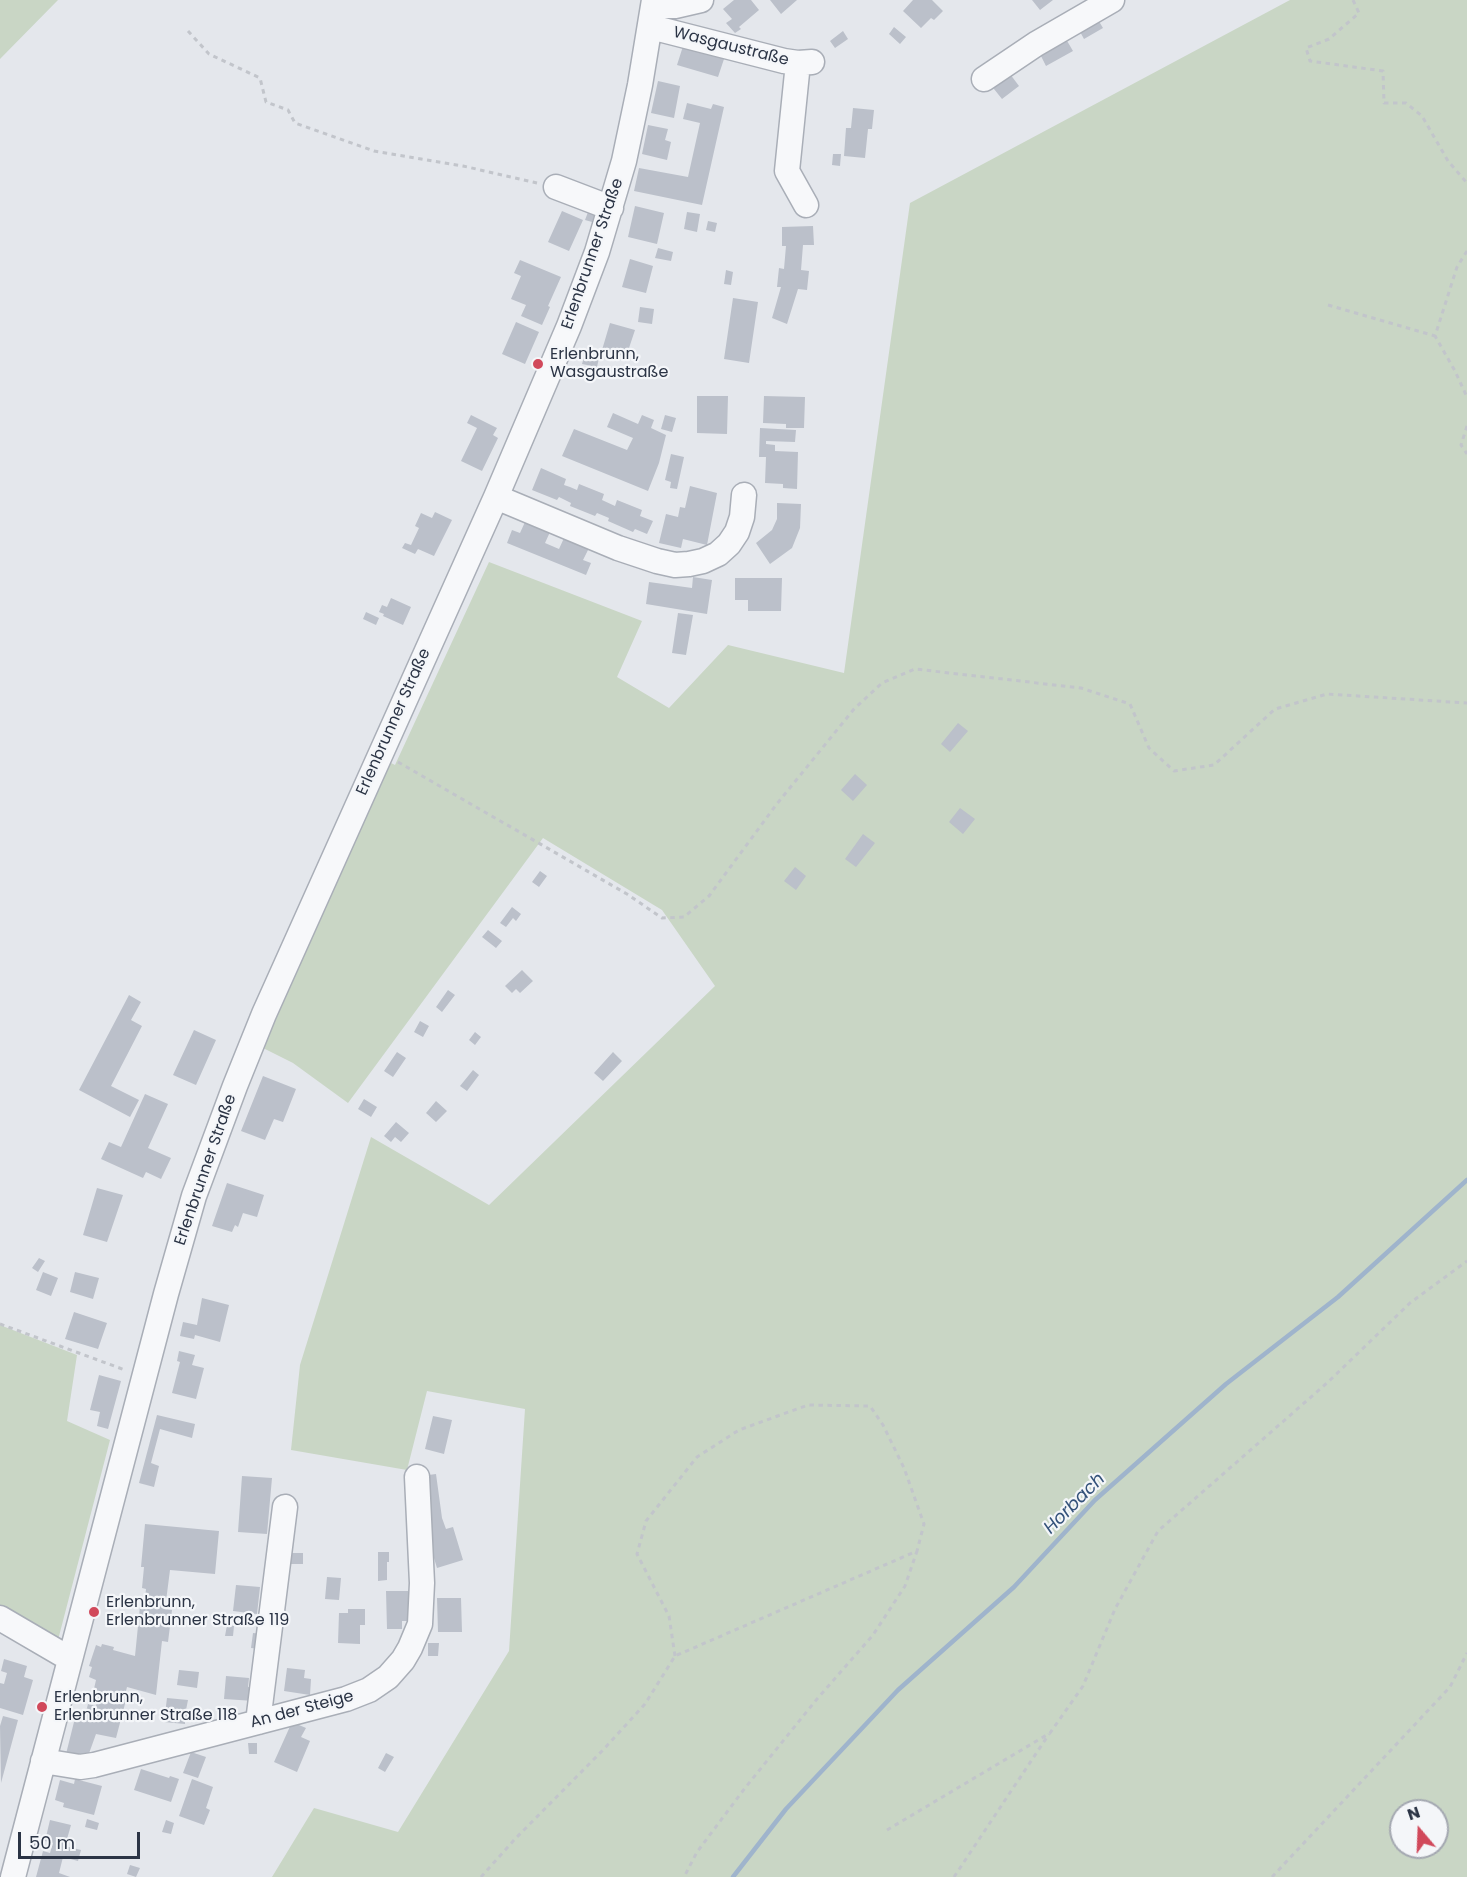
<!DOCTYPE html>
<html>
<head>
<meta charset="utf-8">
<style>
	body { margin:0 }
	#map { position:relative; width:1467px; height:1877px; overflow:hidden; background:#e4e7ec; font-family:Poppins,sans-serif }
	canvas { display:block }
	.north { position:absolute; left:1389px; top:1799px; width:60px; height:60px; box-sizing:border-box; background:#f4f6f9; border:2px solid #a4a8b1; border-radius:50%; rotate:341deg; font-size:16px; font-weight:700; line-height:24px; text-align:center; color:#2b3445 }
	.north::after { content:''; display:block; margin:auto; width:21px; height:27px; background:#d1495b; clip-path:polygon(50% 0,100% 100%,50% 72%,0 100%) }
	.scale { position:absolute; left:18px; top:1832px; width:122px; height:27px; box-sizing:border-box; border:3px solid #2b3445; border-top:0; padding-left:8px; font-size:18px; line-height:21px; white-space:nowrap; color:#2b3445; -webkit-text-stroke:4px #f4f6f9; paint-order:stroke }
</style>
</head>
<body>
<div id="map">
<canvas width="1467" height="1877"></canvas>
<div class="north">N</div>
<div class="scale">50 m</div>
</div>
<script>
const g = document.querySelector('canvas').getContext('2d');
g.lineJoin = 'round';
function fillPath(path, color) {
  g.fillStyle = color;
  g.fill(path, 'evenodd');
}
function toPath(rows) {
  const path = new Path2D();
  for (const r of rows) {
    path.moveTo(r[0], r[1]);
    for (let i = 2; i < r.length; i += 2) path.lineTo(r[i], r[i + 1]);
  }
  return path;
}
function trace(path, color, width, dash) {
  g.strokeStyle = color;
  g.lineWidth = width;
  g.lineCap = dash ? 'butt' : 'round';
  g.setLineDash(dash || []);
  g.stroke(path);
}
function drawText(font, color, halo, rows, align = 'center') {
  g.font = font + ' Poppins,sans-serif';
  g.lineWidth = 4.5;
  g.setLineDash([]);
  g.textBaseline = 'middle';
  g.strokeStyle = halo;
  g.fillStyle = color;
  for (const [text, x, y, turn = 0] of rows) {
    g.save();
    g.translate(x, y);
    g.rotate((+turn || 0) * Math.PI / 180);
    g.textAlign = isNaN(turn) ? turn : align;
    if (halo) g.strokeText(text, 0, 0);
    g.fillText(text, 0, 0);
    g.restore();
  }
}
fillPath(toPath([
	[0,0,58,0,0,59],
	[1290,0,1467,0,1467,1877,272,1877,314,1808,398,1832,509,1651,525,1409,427,1391,407,1470,291,1450,300,1365,371,1137,489,1205,715,986,662,910,543,838,348,1103,293,1063,263,1048,387,761,395,765,489,562,642,621,617,677,669,708,728,645,844,673,910,203],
	[1401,1811,1437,1811,1437,1847,1401,1847],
	[0,1325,77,1355,67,1421,110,1440,58,1640,0,1610]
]), '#c9d6c5');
trace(toPath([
	[733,1877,786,1809,898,1690,1014,1587,1095,1500,1226,1384,1338,1297,1467,1180]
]), '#9fb4cc', 4.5);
fillPath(toPath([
	[734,0,751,0,759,10,739,27,741,29,735,33,726,23,732,19,723,9],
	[770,0,797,0,781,14],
	[913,0,932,0,943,11,934,20,931,18,921,28,903,11],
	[1032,0,1053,0,1040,10],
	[1097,18,1103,28,1084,39,1078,28],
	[894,27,906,37,900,44,889,34],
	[843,31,848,39,835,48,830,41],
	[1063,34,1073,51,1046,66,1039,52],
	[684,43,725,56,718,77,677,65],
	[1007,70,1019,86,1002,99,990,84],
	[658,81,680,86,674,118,651,113],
	[687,103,711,109,713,104,724,107,702,205,634,191,639,168,688,177,700,123,683,119],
	[853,108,874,110,872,129,868,129,865,158,844,156,846,128,851,128],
	[648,125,668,129,665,140,671,142,667,160,642,154],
	[833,154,841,154,840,166,832,165],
	[635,206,664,213,657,244,628,237],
	[590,207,597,209,592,222,585,220],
	[562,211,583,220,569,251,548,242],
	[687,212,700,214,697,232,684,229],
	[708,221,717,223,715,232,706,230],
	[813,226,814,245,803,245,801,270,809,271,807,290,798,289,787,324,772,318,781,287,777,287,779,268,784,269,786,246,782,246,782,227],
	[658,248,673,252,671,261,655,258],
	[630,259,653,266,646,293,622,287],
	[520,260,561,277,548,306,550,307,542,325,521,316,526,305,511,299,521,276,514,273],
	[726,270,733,272,731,285,724,284],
	[733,298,758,302,749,363,724,359],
	[640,307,654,309,652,324,638,322],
	[516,322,539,332,525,364,502,354],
	[610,323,635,330,626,357,602,350],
	[585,354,599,358,597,367,582,364],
	[697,396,728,396,727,434,697,433],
	[764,396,805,397,804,428,786,428,786,424,763,423],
	[613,413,638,424,642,415,654,420,651,428,666,435,659,463,648,491,562,456,574,429,627,450,633,438,607,427],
	[471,415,497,428,493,435,498,438,482,471,461,461,477,428,467,423],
	[665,415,676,418,672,432,661,429],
	[760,428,796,430,795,442,766,441,766,444,775,445,775,451,798,452,797,489,783,488,783,484,765,483,766,457,759,457],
	[671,454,684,457,677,489,670,488,671,482,665,480],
	[541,468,566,479,564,485,570,487,577,490,579,484,604,494,602,500,615,506,617,500,642,510,640,516,653,521,647,534,635,529,633,532,608,521,609,518,597,513,595,516,570,506,571,503,559,497,557,500,532,490],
	[690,486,717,493,707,545,683,539,681,548,659,543,666,514,678,517,680,507,685,508],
	[777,503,801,504,800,528,792,548,770,564,756,543,772,530,777,519],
	[435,512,452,520,434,556,418,549,415,554,402,548,405,543,411,545,419,528,415,526,421,513,432,518],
	[525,522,550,532,545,543,559,549,564,538,589,548,583,560,591,563,586,575,507,543,512,530,520,533],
	[693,577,712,580,707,614,646,604,649,582,692,588],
	[735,578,782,578,781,611,748,611,748,600,735,600],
	[391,598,411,607,403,625,383,616,384,614,379,612,382,605,387,607],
	[366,612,379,618,376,625,363,619],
	[678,613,693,615,686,655,672,653],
	[958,723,968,731,950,752,941,744],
	[855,774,867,785,853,801,841,790],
	[960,808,975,819,963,834,949,822],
	[863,834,875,843,856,867,845,859],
	[795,867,806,876,796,890,784,881],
	[540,871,547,876,539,887,532,882],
	[512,907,521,914,516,921,513,918,506,927,500,923],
	[488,930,502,941,496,948,482,937],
	[522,970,533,981,520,993,516,989,512,993,505,986],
	[448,990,455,995,442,1012,436,1007],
	[129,995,141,1002,131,1020,142,1026,111,1086,139,1100,130,1117,79,1090],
	[420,1021,429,1026,423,1037,414,1032],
	[194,1030,216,1040,196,1085,173,1075],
	[475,1032,481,1037,475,1045,469,1040],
	[397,1052,406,1058,393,1077,384,1071],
	[613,1052,622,1061,603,1081,594,1073],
	[473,1070,479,1075,467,1091,460,1086],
	[263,1076,296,1089,283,1122,274,1119,265,1140,241,1131],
	[145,1094,168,1104,148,1148,171,1158,161,1179,146,1172,143,1178,101,1159,109,1142,121,1147],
	[364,1099,377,1107,371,1117,358,1109],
	[436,1101,447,1111,436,1122,426,1113],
	[396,1122,409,1133,401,1142,395,1137,391,1142,384,1136],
	[227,1183,264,1195,257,1217,243,1213,238,1227,235,1225,232,1232,212,1226],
	[97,1188,123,1195,107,1242,83,1235],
	[39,1258,45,1261,38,1272,32,1268],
	[43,1272,58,1278,51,1296,36,1290],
	[75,1272,99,1278,93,1299,70,1292],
	[202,1298,229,1305,220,1342,195,1335,194,1339,180,1336,183,1322,197,1325],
	[74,1312,107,1323,98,1349,65,1339],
	[179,1351,195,1355,192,1365,204,1368,196,1399,172,1393,180,1362,177,1361],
	[99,1375,121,1381,108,1429,97,1426,100,1412,90,1410],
	[157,1415,195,1424,192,1438,160,1429,151,1463,159,1466,154,1487,139,1483],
	[433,1416,452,1420,444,1454,425,1449],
	[436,1474,442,1518,446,1529,453,1527,463,1560,437,1568,427,1535,421,1476],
	[242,1476,272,1478,267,1534,238,1532],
	[145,1524,219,1531,215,1574,170,1570,165,1609,172,1610,168,1642,162,1641,156,1695,127,1687,124,1699,126,1700,116,1738,96,1734,87,1759,66,1754,75,1718,84,1720,88,1704,96,1706,99,1694,93,1693,96,1680,89,1677,92,1667,89,1666,96,1645,101,1647,102,1644,114,1647,113,1650,135,1656,140,1606,144,1607,146,1589,142,1588,144,1567,141,1567],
	[378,1552,389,1552,389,1562,387,1562,387,1580,378,1581],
	[291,1553,303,1553,303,1564,291,1564],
	[327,1577,341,1578,339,1600,325,1599],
	[236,1585,260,1587,257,1614,233,1611],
	[386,1591,408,1591,409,1621,402,1621,402,1629,387,1629],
	[437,1598,461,1598,462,1632,438,1632],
	[348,1609,365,1609,365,1625,360,1625,360,1644,338,1643,339,1613,348,1613],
	[227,1625,234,1626,233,1636,225,1636],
	[253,1633,263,1634,261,1649,251,1648],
	[428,1643,439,1643,438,1656,428,1656],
	[4,1659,27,1666,24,1677,33,1680,23,1715,0,1708,0,1683,4,1684,7,1673,1,1671],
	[287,1668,305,1670,304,1678,311,1679,310,1695,284,1691],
	[179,1670,199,1672,197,1688,177,1685],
	[226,1676,249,1678,248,1687,256,1688,254,1701,224,1699],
	[167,1698,188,1700,186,1710,194,1711,192,1722,185,1721,185,1724,164,1722],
	[3,1716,18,1720,1,1783,0,1726],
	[292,1722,306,1728,301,1737,310,1741,297,1772,274,1762],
	[248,1743,257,1743,257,1754,249,1754],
	[191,1752,206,1757,198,1778,183,1773],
	[386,1753,394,1757,385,1772,378,1768],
	[141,1769,169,1778,170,1776,179,1779,171,1802,134,1790],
	[75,1779,102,1786,94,1815,63,1807,64,1803,55,1800,60,1780,74,1784],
	[192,1779,213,1787,206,1808,210,1810,204,1825,179,1816],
	[87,1819,99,1823,97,1830,85,1827],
	[50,1820,71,1825,65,1846,81,1850,78,1861,63,1857,59,1873,70,1877,36,1877,43,1851,50,1853,53,1843,45,1841],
	[166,1820,174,1823,171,1834,162,1832],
	[130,1865,140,1868,136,1877,127,1874]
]), '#bbc0ca');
const minor = toPath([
	[654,6,675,6,701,0],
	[651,27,784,61,798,63,812,62],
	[798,63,787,171,806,205],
	[984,79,1036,44,1112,0],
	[556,187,611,208],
	[496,497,618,548,657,561,675,565,689,564,703,561,718,554,729,544,737,532,742,517,744,495],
	[0,1618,70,1659],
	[258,1722,285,1507],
	[43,1761,80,1767,94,1765,346,1699,369,1690,388,1677,403,1660,410,1648,420,1624,422,1583,417,1477],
	[13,1877,166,1294,194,1196,235,1086,264,1014,496,497,569,326,597,252,624,161,640,85,654,0]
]);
trace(minor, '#a9aeb7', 27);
trace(toPath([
	[1353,0,1359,13,1329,39,1306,48,1310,61,1383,71,1384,103,1406,103,1422,116,1448,161,1467,183],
	[188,31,209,54,260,78,266,102,288,110,295,123,374,151,463,166,537,183],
	[1467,251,1457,267,1435,336,1455,371,1467,397],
	[1328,305,1435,336],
	[1467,426,1461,445,1467,454],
	[398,762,627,894,662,918,684,917,709,896,776,805,854,709,882,683,915,669,1081,688,1130,704,1149,748,1174,771,1214,765,1275,709,1327,694,1467,703],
	[0,1324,125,1370],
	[675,1656,669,1616,637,1554,646,1521,697,1457,739,1430,808,1405,870,1406,883,1425,904,1468,924,1524,917,1551],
	[887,1830,1050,1733,1083,1686,1115,1609,1158,1531,1327,1383,1410,1303,1467,1261],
	[481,1877,515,1839,603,1750,645,1704,675,1656,917,1551,905,1586,873,1635,817,1699,745,1788,697,1852,684,1877],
	[954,1877,1049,1734],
	[1272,1877,1450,1687,1467,1653]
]), '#c2c5cb', 3, [4.5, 4.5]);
trace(minor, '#f7f8fa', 24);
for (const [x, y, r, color] of [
	[538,364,6,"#d1495b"],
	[94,1612,6,"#d1495b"],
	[42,1707,6,"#d1495b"]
]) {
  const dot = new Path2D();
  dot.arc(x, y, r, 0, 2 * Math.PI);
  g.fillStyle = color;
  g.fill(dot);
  trace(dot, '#f4f6f9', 2);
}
drawText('16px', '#2b3445', '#f4f6f9', [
	["Wasgaustraße",731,47,14],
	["Erlenbrunner Straße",593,254,-71],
	["Erlenbrunner Straße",394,722,-66],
	["Erlenbrunner Straße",206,1170,-71],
	["An der Steige",302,1710,-15]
]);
drawText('16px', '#2b3445', '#f4f6f9', [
	["Erlenbrunn,",550,355],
	["Wasgaustraße",550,373],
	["Erlenbrunn,",106,1603],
	["Erlenbrunner Straße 119",106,1621],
	["Erlenbrunn,",54,1698],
	["Erlenbrunner Straße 118",54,1716]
], 'left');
drawText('italic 18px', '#34527a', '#f4f6f9', [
	["Horbach",1075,1504,-45]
]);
</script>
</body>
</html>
